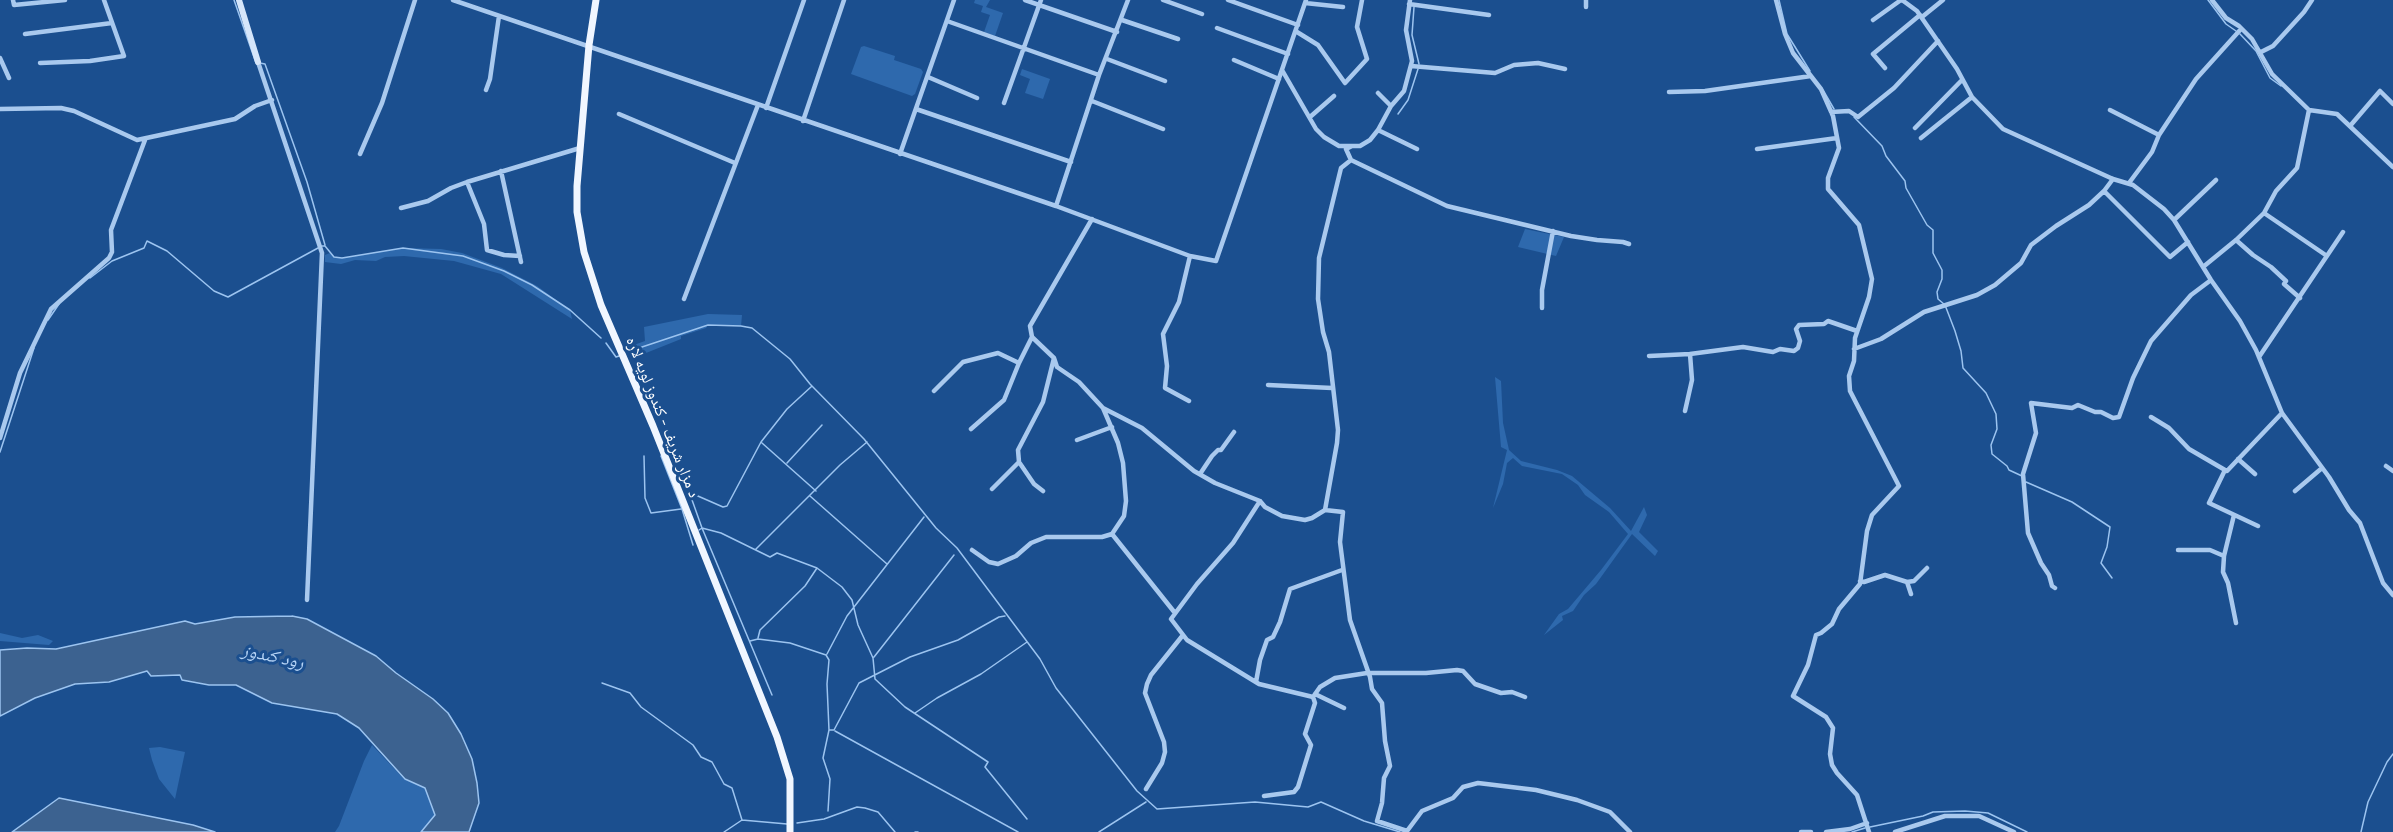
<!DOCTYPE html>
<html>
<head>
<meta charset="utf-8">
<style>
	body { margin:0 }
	canvas { display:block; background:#1b4f8f }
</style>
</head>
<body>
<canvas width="2393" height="832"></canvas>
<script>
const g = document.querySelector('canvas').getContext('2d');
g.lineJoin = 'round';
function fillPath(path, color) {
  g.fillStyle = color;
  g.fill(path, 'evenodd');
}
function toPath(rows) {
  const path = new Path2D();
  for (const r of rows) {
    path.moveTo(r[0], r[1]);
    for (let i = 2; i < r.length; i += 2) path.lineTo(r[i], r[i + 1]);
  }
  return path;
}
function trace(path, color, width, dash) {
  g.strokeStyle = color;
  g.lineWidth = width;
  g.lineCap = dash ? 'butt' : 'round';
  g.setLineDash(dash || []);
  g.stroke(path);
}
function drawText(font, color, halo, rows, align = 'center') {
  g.font = font + ' "Exo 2","Noto Naskh Arabic",sans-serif';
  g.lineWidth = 6;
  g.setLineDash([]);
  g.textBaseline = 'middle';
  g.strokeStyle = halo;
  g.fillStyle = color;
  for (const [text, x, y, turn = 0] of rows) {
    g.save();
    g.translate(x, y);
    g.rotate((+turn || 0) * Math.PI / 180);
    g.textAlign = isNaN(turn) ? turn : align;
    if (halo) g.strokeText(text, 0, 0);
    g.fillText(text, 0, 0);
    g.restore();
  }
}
fillPath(toPath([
	[975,0,990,0,986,7,1003,13,995,36,984,32,990,15,981,12,983,6,974,3],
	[864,46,895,56,894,60,921,69,923,72,915,94,912,96,851,74,861,47],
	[1022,69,1050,79,1043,99,1025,93,1030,79,1020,75],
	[1525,229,1564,237,1556,256,1518,247],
	[403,248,441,249,462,253,502,268,537,286,570,310,572,319,501,274,454,261,404,256,385,257,376,261,355,260,341,264,325,262,325,255,330,253,334,257,342,258],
	[708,314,742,315,741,326,708,325,706,328,681,336,681,339,636,357,631,346,645,341,644,327],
	[1495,377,1501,381,1503,423,1509,450,1521,461,1557,470,1572,476,1610,508,1631,531,1644,507,1647,515,1639,532,1658,551,1655,556,1632,534,1596,584,1584,595,1573,611,1562,616,1563,620,1544,635,1559,614,1568,609,1601,570,1628,534,1609,512,1585,495,1578,485,1562,474,1522,466,1513,458,1507,463,1503,484,1493,508,1507,450,1501,447],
	[0,633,22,638,38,635,53,641,49,645,0,641],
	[372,745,404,779,425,788,435,815,421,832,335,832,339,826,364,761],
	[160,747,185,752,175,799,159,779,152,760,149,748]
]), '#2e69ad');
const water = toPath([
	[292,616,307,619,376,656,396,673,433,699,448,713,461,734,472,759,477,783,479,803,469,832,421,832,435,815,425,788,405,779,359,728,337,714,272,703,236,685,209,685,182,680,180,675,151,676,147,671,109,682,75,684,35,698,0,716,0,650,27,648,56,649,185,621,195,624,235,617,292,616],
	[59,798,193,825,215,832,12,832,59,798]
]);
fillPath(water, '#3c6290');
trace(water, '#9cc4f0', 1.5);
trace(toPath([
	[234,0,256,63],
	[1779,0,1787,34,1810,71],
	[2208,0,2226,24,2236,31],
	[1414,7,1412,35,1419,64],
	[2240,34,2256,51,2270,78,2281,86],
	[260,63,265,64,307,182,325,245],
	[1823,90,1834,109],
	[1398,114,1408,100,1418,69],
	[1854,117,1882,146,1886,156,1905,181,1906,188,1927,225,1933,230,1933,253,1942,270,1942,279,1937,292,1938,299,1945,305,1955,331,1961,351,1963,368,1986,393,1996,414,1997,429,1991,445,1992,454,2007,466,2009,470,2022,476],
	[322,246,325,246,334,257,342,258,403,248,463,256,504,271,532,285,570,310,601,338],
	[90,278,112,261,144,248,147,241,167,251,214,291,228,297,318,248],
	[48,320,59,304],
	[606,343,616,357,619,356],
	[630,351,708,325,741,326,752,328,790,359,810,384,864,439,936,528,957,548,1040,659,1056,688,1137,791,1157,809,1255,802,1308,807,1321,802,1364,821,1400,832],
	[762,443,816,491],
	[0,452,34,348],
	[644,456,645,498,651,513,681,509],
	[661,456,682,509,693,545],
	[787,463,822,425],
	[2026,482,2072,502,2110,527,2107,547,2101,563,2112,578],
	[686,483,702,528,772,695],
	[691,493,723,507,727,506,761,442,787,409,812,386],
	[810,496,887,564],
	[699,530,702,528,721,533,770,557,777,553,817,568,842,587,852,600,858,625,873,658,875,679,905,707,988,762,985,767,1027,819],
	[756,549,840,465,867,442],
	[758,638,760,630,805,586,817,568],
	[750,641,758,639,790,643,826,655,829,660,827,684,829,730,823,758,830,779,828,811],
	[827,654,847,616,924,517],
	[874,657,954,555],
	[602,683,630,693,641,707,693,745,701,757,712,762,724,784,732,788,742,820],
	[915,713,937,698,981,674,1027,642],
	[830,730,834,730,859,683,910,657,958,640,999,617,1005,616],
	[835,731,1018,832],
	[797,823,824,819,857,807,865,808,878,812,895,832],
	[1870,827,1923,816,1933,812,1965,811,1988,813,2027,832],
	[724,832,742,820,787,824],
	[915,832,918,832],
	[1099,832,1146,802],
	[1852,832,1865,828],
	[2361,832,2368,802,2387,762,2393,754]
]), '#9cc4f0', 1.5);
trace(toPath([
	[13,0,14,5,65,0],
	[453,0,1056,206,1190,256,1216,261,1306,0],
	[1025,0,1117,32],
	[1163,0,1202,14],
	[1228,0,1298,25],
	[1776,0,1785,34,1793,53,1821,89,1833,116,1839,148,1828,178,1828,189,1859,225,1872,279,1869,297,1855,338,1854,361,1849,376,1850,391,1899,486,1872,515,1867,531,1860,584,1839,609,1832,624,1821,633,1816,635,1808,665,1793,696,1826,717,1833,728,1830,754,1832,765,1837,773,1857,795,1869,832],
	[1902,0,1917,11,1957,69,1972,97,2003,129,2113,179,2133,185,2164,209,2174,220,2211,280,2240,321,2256,350,2282,413,2329,477,2349,510,2360,523,2383,583,2393,595],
	[2212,0,2226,18,2239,26,2252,39,2272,74,2309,110,2337,114,2393,167],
	[1305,3,1343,7],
	[1409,4,1489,15],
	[1586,7,1586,0],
	[1922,17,1943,0],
	[1122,20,1178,39],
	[1873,20,1901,0],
	[947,21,1099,75],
	[1217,28,1288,54],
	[1297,32,1318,45,1345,83,1367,59,1357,27,1362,0],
	[25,34,112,23],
	[2261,52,2273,46,2304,12,2312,0],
	[0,58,9,78],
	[1107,59,1165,81],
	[1234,60,1279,79],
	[258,62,322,253,307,600],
	[40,63,90,61,124,56,104,0],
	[1411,66,1495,73,1514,65,1538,63,1565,69],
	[1885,68,1873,54,1920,15],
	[1282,70,1316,129,1324,137,1339,146,1360,146,1370,140,1378,130,1391,106,1404,91,1412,61,1406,30,1410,0],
	[928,77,977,98],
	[486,90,490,79,499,16],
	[1669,92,1705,91,1811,76],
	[1378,93,1391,106],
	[1092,101,1163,129],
	[1004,103,1041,0],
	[766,108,804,0],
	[0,109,61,108,74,111,137,140,235,119,255,106,272,100],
	[916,109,1071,162],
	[2110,110,2159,135],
	[1831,112,1849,111,1858,117,1894,88,1938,41],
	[619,114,735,163],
	[1310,117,1334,96],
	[803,121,844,0],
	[2350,126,2380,91,2393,104],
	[1915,128,1962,80],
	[1378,130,1417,149],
	[1921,138,1972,97],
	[1352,146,1346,149,1351,160,1447,206,1571,236,1597,240,1623,242,1629,244],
	[1757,149,1837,138],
	[360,154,382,103,415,0],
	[900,154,954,0],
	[501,171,521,262],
	[467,182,484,224,487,250,504,255,520,256],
	[2129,183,2152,152,2159,135,2196,79,2241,29],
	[2104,191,2170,257,2188,242],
	[1056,206,1099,75,1128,0],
	[401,208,428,201,451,188,467,182,580,148],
	[2264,213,2327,256],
	[2174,220,2216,180],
	[2236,240,2253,255,2271,267,2286,281,2284,284,2300,298],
	[2203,267,2236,240,2264,213,2276,191,2297,168,2309,110],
	[684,299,758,105],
	[1542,308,1542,290,1553,231],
	[1854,349,1881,339,1924,312,1977,295,1995,285,2021,263,2031,245,2056,226,2089,205,2104,191,2113,179],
	[1649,356,1690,354],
	[2259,357,2343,232],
	[1268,385,1332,388],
	[934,391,963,362,998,353,1019,363],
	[1189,401,1165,388,1167,366,1163,334,1179,302,1190,256],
	[1103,408,1142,428,1194,471,1215,483,1260,501,1265,507,1282,516,1305,520,1312,518,1325,510,1343,512,1340,542,1350,620,1370,677,1372,689,1382,703,1385,741,1390,766,1384,778,1382,803,1377,821,1407,831,1422,811,1453,798,1463,787,1478,783,1536,790,1577,800,1610,812,1630,832],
	[1685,411,1692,380,1690,354,1743,347,1773,352,1780,349,1794,351,1798,348,1800,341,1796,329,1799,325,1824,324,1828,321,1857,331],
	[2151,417,2169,428,2189,449,2225,470],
	[971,429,1004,400,1019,363,1032,337],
	[0,438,20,373,51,309,109,258,112,252,111,230,145,140],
	[1077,440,1112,427],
	[2238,459,2255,474],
	[1019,462,1034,484,1043,491],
	[2386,466,2393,471],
	[1200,474,1212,456,1218,450,1221,450,1234,432],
	[992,489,1019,462,1018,450,1043,402,1054,358],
	[2295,491,2322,468],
	[1260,501,1233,543,1197,584,1171,619,1187,640,1259,684,1313,697,1320,687,1335,678,1367,673,1426,673,1457,670,1463,671,1475,684,1501,693,1512,692,1525,697],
	[1325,510,1337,443,1338,430,1329,352,1323,332,1318,299,1319,258,1341,168,1351,160],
	[2258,526,2209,503,2225,470,2227,471,2282,413],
	[1112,534,1175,613],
	[972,550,989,562,998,564,1016,556,1031,543,1046,537,1102,537,1112,534,1124,516,1126,501,1123,463,1118,443,1103,408,1079,382,1057,367,1054,358,1032,337,1030,326,1092,219],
	[2178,550,2210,550,2224,556,2223,572,2228,583,2236,623],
	[2224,556,2234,515],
	[1860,581,1864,582,1885,575,1907,582,1914,581,1927,568],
	[1907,582,1911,594],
	[2055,588,2052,586,2049,575,2041,563,2028,533,2023,474,2036,433,2031,403,2072,408,2078,405,2095,412,2101,412,2113,418,2119,417,2133,378,2151,341,2191,295,2211,280],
	[1256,682,1260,660,1267,640,1273,637,1280,622,1290,589,1342,570],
	[1315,694,1344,708],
	[1146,789,1162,763,1165,752,1164,742,1145,693,1147,684,1151,675,1183,635],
	[1264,796,1294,792,1298,787,1311,745,1305,734,1315,703,1313,697],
	[1801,832,1811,832],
	[1826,832,1850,829,1867,823],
	[1895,832,1945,816,1979,816,2014,832]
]), '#a9c9ee', 4.5);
trace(toPath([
	[239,0,258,62]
]), '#d6e6fa', 6);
trace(toPath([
	[596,0,589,45,577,186,577,212,584,252,601,305,653,426,777,737,790,779,790,832]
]), '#f0f6ff', 7);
drawText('16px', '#fff', '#1b4f8f', [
	["د مزار شریف - کندوز لویه لاره",663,417,68]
]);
drawText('italic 18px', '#b5d3f5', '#1b4f8f', [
	["رود کندوز",273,656,12]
]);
</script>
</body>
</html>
